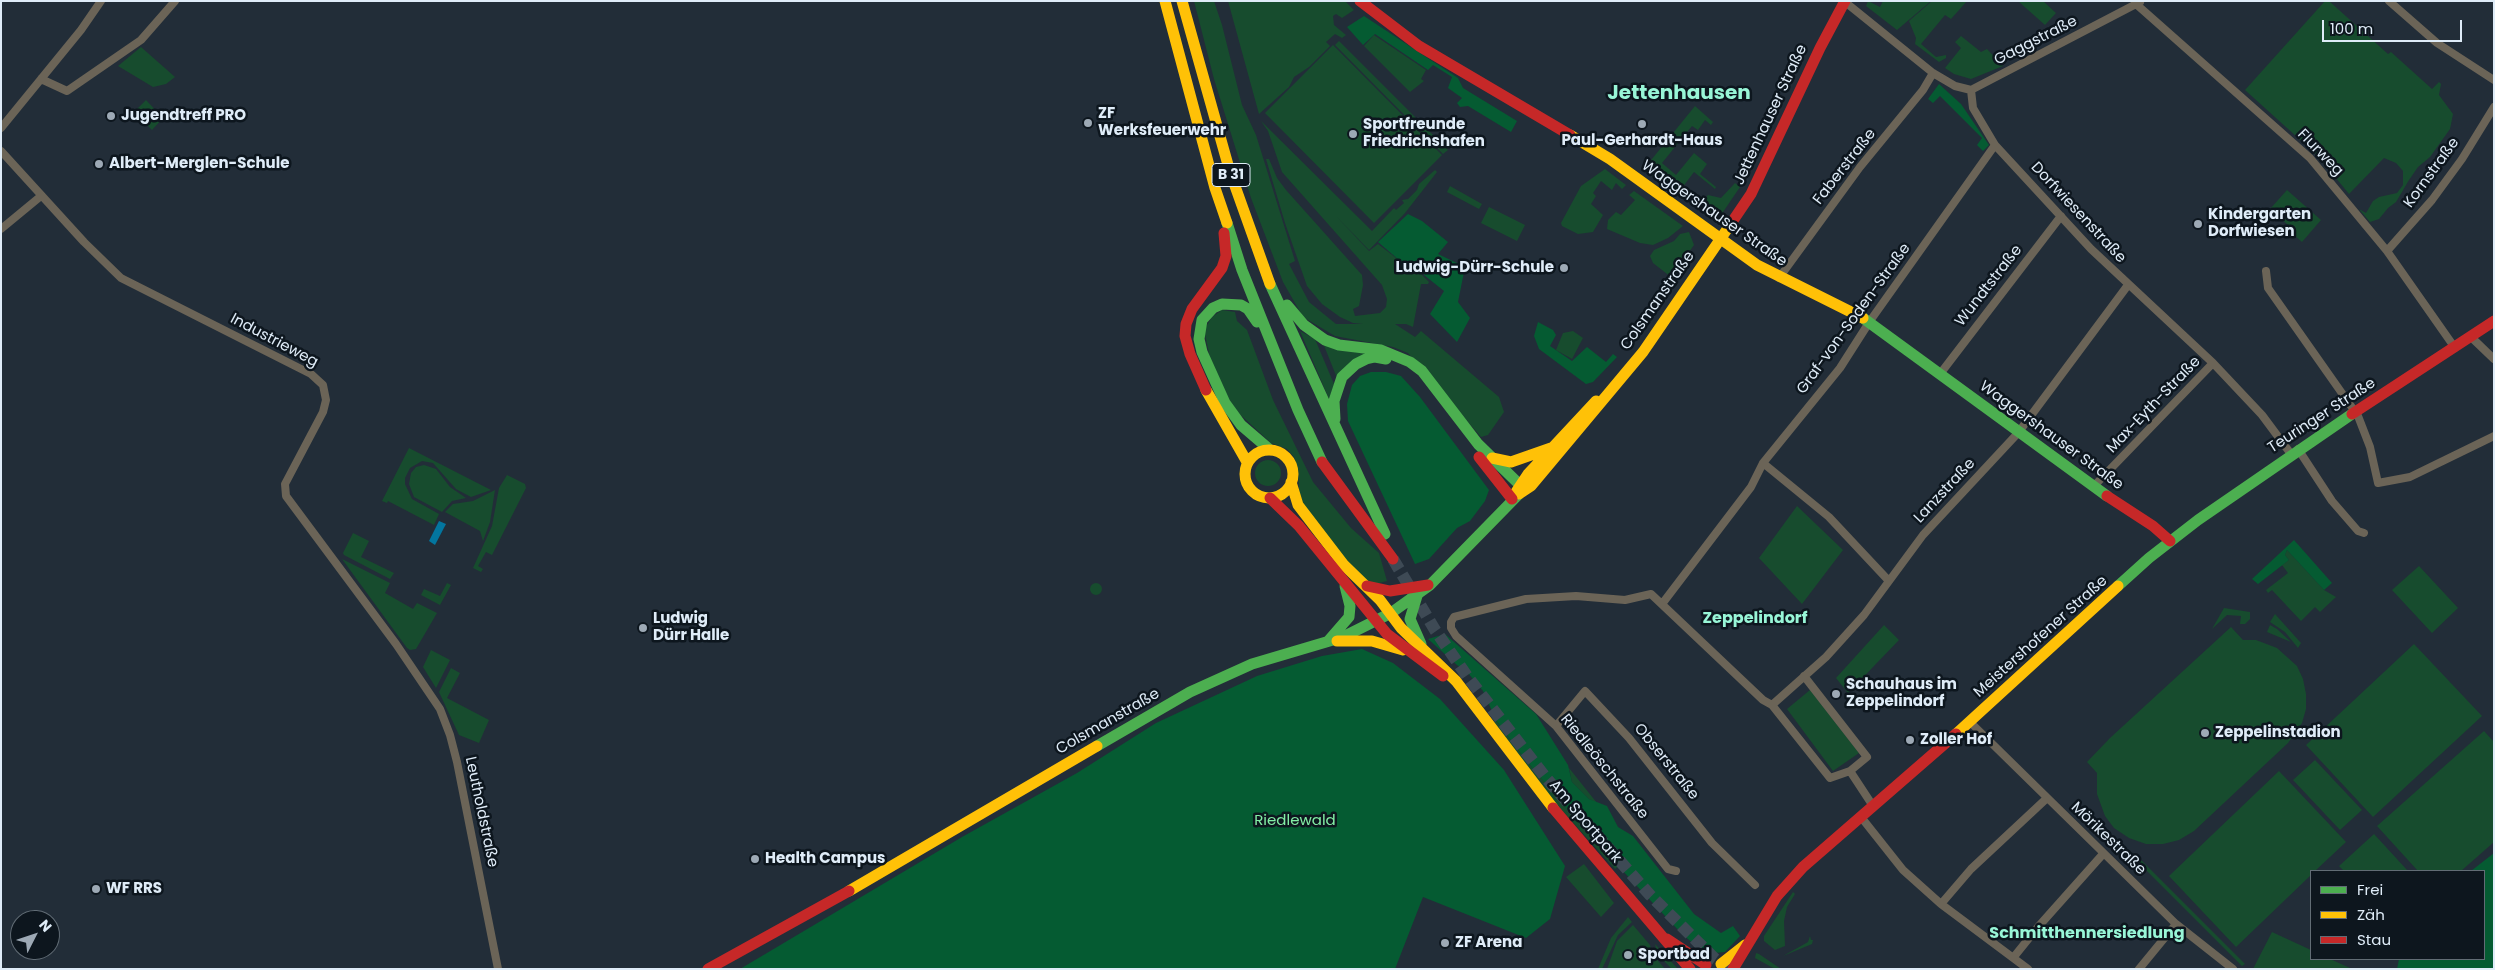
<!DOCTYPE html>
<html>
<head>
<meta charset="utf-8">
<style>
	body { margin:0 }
	#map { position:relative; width:2495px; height:970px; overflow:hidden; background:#222d38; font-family:Poppins,sans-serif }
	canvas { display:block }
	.frame { position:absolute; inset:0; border:2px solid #dfecf8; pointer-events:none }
	.legend { position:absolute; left:2310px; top:870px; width:175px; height:90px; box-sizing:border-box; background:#0d161e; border:1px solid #616c75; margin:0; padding:6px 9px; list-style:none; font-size:15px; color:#dfecf8 }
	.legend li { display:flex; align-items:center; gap:10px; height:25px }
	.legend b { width:25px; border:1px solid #616c75 }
	.north { position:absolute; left:10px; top:910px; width:50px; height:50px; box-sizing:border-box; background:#0d161e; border:1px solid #616c75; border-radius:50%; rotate:49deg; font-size:14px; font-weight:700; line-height:20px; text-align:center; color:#dfecf8 }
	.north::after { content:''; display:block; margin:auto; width:18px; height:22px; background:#9da9b5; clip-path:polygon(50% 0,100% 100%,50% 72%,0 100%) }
	.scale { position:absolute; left:2322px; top:20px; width:140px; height:22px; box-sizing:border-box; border:2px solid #dfecf8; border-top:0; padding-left:6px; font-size:15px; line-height:18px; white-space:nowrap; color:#dfecf8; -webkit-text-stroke:4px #0d161e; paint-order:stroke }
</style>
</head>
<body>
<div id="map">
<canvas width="2495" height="970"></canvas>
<div class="frame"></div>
<ul class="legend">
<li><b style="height:6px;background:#4caf50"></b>Frei</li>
<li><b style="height:6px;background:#ffc107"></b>Zäh</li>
<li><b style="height:6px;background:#c62828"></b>Stau</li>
</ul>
<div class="north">N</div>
<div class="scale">100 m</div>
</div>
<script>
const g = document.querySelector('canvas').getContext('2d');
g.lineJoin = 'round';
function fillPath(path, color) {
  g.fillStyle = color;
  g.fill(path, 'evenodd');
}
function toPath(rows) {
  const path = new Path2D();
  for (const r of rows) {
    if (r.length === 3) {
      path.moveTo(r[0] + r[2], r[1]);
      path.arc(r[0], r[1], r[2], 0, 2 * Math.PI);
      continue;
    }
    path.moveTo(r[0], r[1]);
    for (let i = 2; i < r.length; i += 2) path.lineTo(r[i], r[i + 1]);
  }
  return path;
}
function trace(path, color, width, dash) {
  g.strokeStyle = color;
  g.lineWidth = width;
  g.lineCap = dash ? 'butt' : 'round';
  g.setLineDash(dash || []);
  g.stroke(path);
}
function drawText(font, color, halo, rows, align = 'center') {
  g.font = font + ' Poppins,sans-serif';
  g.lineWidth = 5;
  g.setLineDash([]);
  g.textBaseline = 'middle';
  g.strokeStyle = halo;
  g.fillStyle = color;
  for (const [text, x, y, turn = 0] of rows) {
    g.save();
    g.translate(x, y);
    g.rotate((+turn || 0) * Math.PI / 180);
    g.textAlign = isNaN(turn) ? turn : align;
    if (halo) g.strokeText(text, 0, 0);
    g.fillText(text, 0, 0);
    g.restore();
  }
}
fillPath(toPath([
	[1194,1,1214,1,1222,25,1242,105,1256,135,1295,261,1289,264,1309,302,1336,324,1363,324,1353,323,1340,317,1322,304,1307,286,1285,223,1266,159,1269,159,1277,178,1286,190,1362,275,1363,285,1359,306,1353,309,1355,316,1380,313,1386,307,1387,299,1382,285,1282,172,1268,131,1261,121,1372,231,1394,208,1396,210,1404,203,1402,200,1408,199,1417,190,1419,184,1435,170,1437,172,1405,213,1369,250,1336,216,1369,251,1378,244,1400,261,1423,268,1422,275,1429,282,1428,284,1421,284,1413,327,1406,324,1395,324,1415,337,1421,331,1499,397,1504,412,1488,435,1481,437,1408,353,1393,347,1335,336,1303,317,1283,282,1251,198,1214,79],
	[1228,1,1345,1,1354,10,1342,18,1336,14,1333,16,1334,25,1346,35,1342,38,1335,34,1326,42,1330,46,1309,67,1294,77,1289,87,1259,114],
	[1868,1,1880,7,1883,1,1931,1,1897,30,1866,6],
	[1932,1,1967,1,1951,19,1945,15,1921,44,1936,57,1946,55,1946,58,1939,62,1915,44,1916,38,1909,21],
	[2018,1,2043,1,2056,13,2045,25],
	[2325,1,2329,1,2388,54,2391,52,2432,89,2439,82,2441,84,2439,95,2453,114,2450,129,2430,157,2418,167,2409,180,2396,202,2388,208,2379,219,2370,222,2359,209,2366,213,2373,201,2379,197,2397,193,2403,185,2403,171,2396,163,2384,158,2349,194,2318,156,2245,90],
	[1374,35,1426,70,1421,79,1424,81,1410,92,1364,46],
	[1961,36,1981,52,1987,49,2003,66,1971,79,1954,74,1945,68,1961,48,1955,42],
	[1339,41,1448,150,1443,154,1335,45],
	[1333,45,1442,155,1374,223,1265,113],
	[141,47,175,77,166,84,153,87,118,66],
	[146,100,163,118,152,130,134,112],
	[1695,106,1713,122,1711,125,1705,120,1698,130,1692,126,1662,163,1676,175,1694,153,1707,164,1700,174,1716,187,1715,189,1694,172,1679,192,1643,170],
	[1605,169,1626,185,1622,189,1616,183,1612,190,1601,181,1593,193,1596,196,1591,204,1603,215,1593,232,1578,234,1562,226,1561,223,1581,186],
	[1735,183,1740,187,1721,215,1717,217,1708,215,1698,208,1708,195,1721,198],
	[1450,186,1482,204,1479,209,1447,192],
	[2287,190,2321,220,2302,242,2286,228,2288,225,2270,209],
	[1634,191,1683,226,1668,238,1653,245,1640,243,1607,229,1608,220,1616,212,1621,215,1635,200,1629,195],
	[1489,207,1525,225,1517,241,1481,223],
	[1689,232,1694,245,1671,277,1653,263,1650,256,1654,250,1674,241,1680,234],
	[1222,310,1235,312,1237,321,1247,330,1273,400,1313,482,1351,528,1379,553,1387,581,1375,584,1364,579,1351,566,1302,502,1299,491,1298,468,1294,457,1287,449,1271,443,1232,407,1211,363,1204,330,1212,317],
	[1300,331,1315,339,1334,384,1329,399],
	[1573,331,1583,338,1572,359,1556,350,1563,333],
	[1323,343,1371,354,1337,378],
	[409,448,491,490,471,497,456,489,433,463,422,461,410,468,405,478,405,484,412,499,439,514,434,525,388,501,387,503,382,501],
	[1268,473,13],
	[424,465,436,469,450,487,466,498,452,501,442,512,414,497,409,484,411,473,416,467],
	[507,475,525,484,526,488,492,555,486,552,478,566,483,569,481,572,473,568,492,526,499,488],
	[495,490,490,522,483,541,480,531,445,512,453,504,473,501],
	[1797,506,1843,550,1802,604,1759,558],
	[353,533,369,541,361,557,394,573,390,579,344,555,343,553],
	[2287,550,2324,590,2336,597,2320,612,2315,607,2301,621,2272,590,2268,593,2266,590,2288,573,2282,565,2289,560,2285,555],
	[342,559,390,583,385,593,413,609,417,603,437,613,416,649,410,650,407,648],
	[2419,566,2458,608,2432,633,2392,590],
	[447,583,451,585,440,605,421,595,424,589,440,596],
	[1096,589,6],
	[2224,608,2250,612,2250,619,2245,624,2240,624,2241,616,2227,615,2212,629],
	[2275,614,2301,643,2298,648,2285,632,2270,622],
	[1884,625,1899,640,1848,693,1836,678],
	[2270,625,2277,629,2291,642,2267,632],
	[2231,627,2243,640,2256,640,2277,648,2297,666,2303,679,2306,694,2306,709,2302,723,2288,743,2194,831,2179,840,2163,844,2146,844,2129,838,2114,828,2105,816,2097,794,2097,773,2087,762,2110,738],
	[2414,644,2482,716,2373,817,2306,745],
	[431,650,450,660,436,688,423,667],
	[451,668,460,673,447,698,489,720,479,743,459,735,439,692],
	[1810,690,1859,753,1833,771,1787,709],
	[1496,720,1525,759,1619,866,1615,869,1548,795,1494,722],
	[2484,731,2494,742,2494,842,2461,871,2418,871,2377,826],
	[2315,760,2362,810,2340,830,2293,780],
	[1569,768,1597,803,1589,799,1572,782],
	[2279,771,2346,842,2315,871,2311,871,2311,875,2236,947,2169,876],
	[2374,834,2408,871,2344,871,2339,866],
	[2136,855,2245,964,2242,966,2134,858],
	[1584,864,1614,903,1601,917,1566,877],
	[1793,892,1795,894,1787,907,1784,921,1785,946,1775,950,1764,941,1764,936],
	[1628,917,1632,922,1618,935,1602,969,1598,969,1611,938],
	[1633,925,1650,945,1653,955,1665,969,1607,969,1617,941],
	[2272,932,2311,950,2311,959,2330,959,2350,968,2253,969],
	[1810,936,1811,940,1813,940,1812,944,1783,956,1808,942],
	[1655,944,1678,969,1672,969,1657,954],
	[1756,953,1759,954,1781,969,1775,969,1755,958]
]), '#174c2e');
fillPath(toPath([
	[1364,16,1458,78,1463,88,1517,121,1511,132,1468,106,1460,107,1457,103,1462,98,1448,88,1452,77,1433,65,1428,70,1375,34,1363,45,1347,27],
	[1939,84,1961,104,1989,145,1983,151,1977,145,1982,138,1940,96,1933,103,1928,99],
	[1408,214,1422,221,1448,242,1438,254,1465,267,1458,302,1470,318,1457,342,1430,314,1444,291,1424,275,1426,268,1399,260,1378,242],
	[1538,322,1553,330,1556,335,1550,346,1572,361,1587,347,1606,362,1613,354,1617,357,1593,382,1586,384,1539,349,1534,336],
	[1371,372,1386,372,1401,376,1420,397,1489,490,1485,501,1470,521,1457,528,1429,559,1415,564,1348,421,1347,404,1352,385,1360,376],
	[2294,540,2332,583,2324,590,2287,550,2285,555,2289,560,2258,584,2252,579],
	[1445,634,1536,714,1568,765,1572,782,1589,799,1607,806,1618,827,1633,836,1694,914,1721,933,1733,926,1740,936,1725,952,1705,954,1680,932,1593,839,1525,759,1496,720,1483,691,1468,673,1457,665,1428,639],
	[1362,649,1393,663,1440,699,1504,770,1565,866,1550,919,1526,938,1423,897,1395,969,740,969,962,837,1077,773,1156,723,1257,676,1322,656],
	[2494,853,2494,969,2397,969,2399,959,2484,959,2484,871,2471,871]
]), '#055b32');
fillPath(toPath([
	[439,521,446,524,435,545,429,541]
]), '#03769f');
trace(toPath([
	[1393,559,1435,630,1467,676,1546,778,1650,895,1715,959,1730,969]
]), '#3e4a55', 12, [12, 6]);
trace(toPath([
	[2389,1,2437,43,2494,80],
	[1845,2,1933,73,1955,86,1971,90],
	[2136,4,2310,158,2387,251,2455,348],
	[41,79,67,91,141,40,175,1],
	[1971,90,1973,108,1995,145,2091,249,2213,363,2262,415,2291,454],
	[1971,90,2140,2],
	[1,128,81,30,101,1],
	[1,151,84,242,121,278,311,374,323,385,326,400,323,412,285,484,286,496,396,644,440,709,450,735,457,762,498,969],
	[1,229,41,196],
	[2387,251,2432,200,2462,159,2494,107],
	[2266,271,2268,288,2358,416,2370,447,2378,483,2410,477,2494,436],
	[1779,278,1860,167,1923,90,1933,73],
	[2471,337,2494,359],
	[1940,374,2061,216],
	[2298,449,2332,501,2358,531,2364,533],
	[1763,463,1829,517,1888,580],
	[2093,487,2213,363],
	[1662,604,1751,487,1763,463,1840,368,1870,321,1995,145],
	[1804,676,1867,757,1850,771,1873,806],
	[1772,705,1826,657,1864,615,1923,535,2018,433,2128,285],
	[1970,722,2176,924,2233,969],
	[1556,726,1585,691,1629,738,1712,843,1755,885],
	[1861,817,1903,870,1941,904,2028,969],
	[1676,871,1668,869,1556,726,1456,636,1451,628,1451,622,1454,617,1526,599,1576,596,1625,600,1651,594,1763,700,1772,705,1830,778,1850,771],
	[1941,904,1971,869,2046,799],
	[2013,958,2038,927,2103,854],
	[2139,969,2176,924]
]), '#6b6457', 8);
trace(toPath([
	[1227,223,1242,270,1298,410,1322,462],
	[1270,284,1385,534],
	[1287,305,1304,325,1325,340,1339,345,1381,350,1410,362,1422,371,1478,444,1519,484],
	[1863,318,2107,496],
	[1257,322,1248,309,1241,305,1222,304,1213,308,1202,320,1199,339,1202,352,1225,403,1241,425,1269,449],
	[1335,419,1334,401,1342,377,1356,364,1366,359,1375,357,1386,359],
	[2118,586,2149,558,2198,520,2352,414],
	[1417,596,1410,619,1421,644],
	[1329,640,1349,617,1350,606,1345,586],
	[1097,746,1190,692,1252,664,1343,637,1391,613,1430,585,1519,494]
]), '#4caf50', 11);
trace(toPath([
	[1165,1,1215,188,1227,223],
	[1182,1,1230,172,1270,284],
	[1570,135,1610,159,1757,265,1863,318],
	[1206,390,1247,462],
	[1269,474,24],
	[1492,458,1511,462,1551,448],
	[1291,482,1298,505,1344,565,1380,600,1401,628,1456,681,1553,808],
	[1516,492,1528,474,1596,401],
	[1519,494,1531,486,1643,352,1730,225],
	[1337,641,1372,641,1403,650],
	[1956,734,2118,586],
	[849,891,1097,746],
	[1721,964,1745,945]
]), '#ffc107', 11);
trace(toPath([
	[1360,1,1419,46,1570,135],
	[1730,225,1751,194,1820,48,1845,1],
	[1206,390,1190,354,1185,336,1186,324,1192,309,1222,268,1226,256,1224,233],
	[2352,414,2494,321],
	[1479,457,1512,499],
	[1322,462,1393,559],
	[2107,496,2153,526,2170,541],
	[1270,498,1299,526,1387,634,1443,676],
	[1367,586,1390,591,1428,585],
	[1553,808,1690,969],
	[1667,939,1706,965],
	[708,969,849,891],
	[1733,969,1777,896,1803,867,1956,734]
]), '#c62828', 11);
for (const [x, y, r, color] of [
	[111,116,5,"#9da9b5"],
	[1088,123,5,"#9da9b5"],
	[1642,124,5,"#9da9b5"],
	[1353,134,5,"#9da9b5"],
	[99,164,5,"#9da9b5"],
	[2198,224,5,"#9da9b5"],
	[1564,268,5,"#9da9b5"],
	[643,628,5,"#9da9b5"],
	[1836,694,5,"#9da9b5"],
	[2205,733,5,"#9da9b5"],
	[1910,740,5,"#9da9b5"],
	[755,859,5,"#9da9b5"],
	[96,889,5,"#9da9b5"],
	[1445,943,5,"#9da9b5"],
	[1628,955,5,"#9da9b5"]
]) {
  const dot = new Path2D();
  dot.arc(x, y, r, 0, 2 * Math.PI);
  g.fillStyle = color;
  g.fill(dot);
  trace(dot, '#0d161e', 2);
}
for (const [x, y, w] of [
	[1231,175,38]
]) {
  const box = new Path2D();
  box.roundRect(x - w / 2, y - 11.5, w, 23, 4);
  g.fillStyle = '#0d161e';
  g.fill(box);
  trace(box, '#dfecf8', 1);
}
drawText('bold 14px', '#dfecf8', null, [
	["B 31",1231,175]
]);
drawText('15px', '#dfecf8', '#0d161e', [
	["Gaggstraße",2036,41,-27],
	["Jettenhauser Straße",1771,115,-65],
	["Flurweg",2320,153,46],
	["Faberstraße",1845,167,-52],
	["Kornstraße",2432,173,-54],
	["Dorfwiesenstraße",2078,213,47],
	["Waggershauser Straße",1714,214,35],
	["Wundtstraße",1989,286,-52],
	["Colsmanstraße",1658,301,-55],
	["Graf-von-Soden-Straße",1854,319,-54],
	["Industrieweg",274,341,28],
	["Max-Eyth-Straße",2154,405,-46],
	["Teuringer Straße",2322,416,-33],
	["Waggershauser Straße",2051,436,36],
	["Lanzstraße",1945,491,-47],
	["Meistershofener Straße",2041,637,-42],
	["Colsmanstraße",1108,722,-30],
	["Obserstraße",1666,762,51],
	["Riedleöschstraße",1604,767,51],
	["Leutholdstraße",481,812,78],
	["Am Sportpark",1585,822,50],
	["Mörikestraße",2108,839,44]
]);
drawText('bold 15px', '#dfecf8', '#0d161e', [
	["ZF",1098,114],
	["Werksfeuerwehr",1098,131],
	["Jugendtreff PRO",121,116],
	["Sportfreunde",1363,125],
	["Friedrichshafen",1363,142],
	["Paul-Gerhardt-Haus",1642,141,"center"],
	["Albert-Merglen-Schule",109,164],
	["Kindergarten",2208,215],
	["Dorfwiesen",2208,232],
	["Ludwig-Dürr-Schule",1554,268,"right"],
	["Ludwig",653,619],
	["Dürr Halle",653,636],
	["Schauhaus im",1846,685],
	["Zeppelindorf",1846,702],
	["Zeppelinstadion",2215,733],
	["Zoller Hof",1920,740],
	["Health Campus",765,859],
	["WF RRS",106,889],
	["ZF Arena",1455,943],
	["Sportbad",1638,955]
], 'left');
drawText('15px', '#83eea5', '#0d161e', [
	["Riedlewald",1295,821]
]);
drawText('bold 16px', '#98f6d7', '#0d161e', [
	["Zeppelindorf",1755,619],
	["Schmitthennersiedlung",2087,934]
]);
drawText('bold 20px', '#98f6d7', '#0d161e', [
	["Jettenhausen",1679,94]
]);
</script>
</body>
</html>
